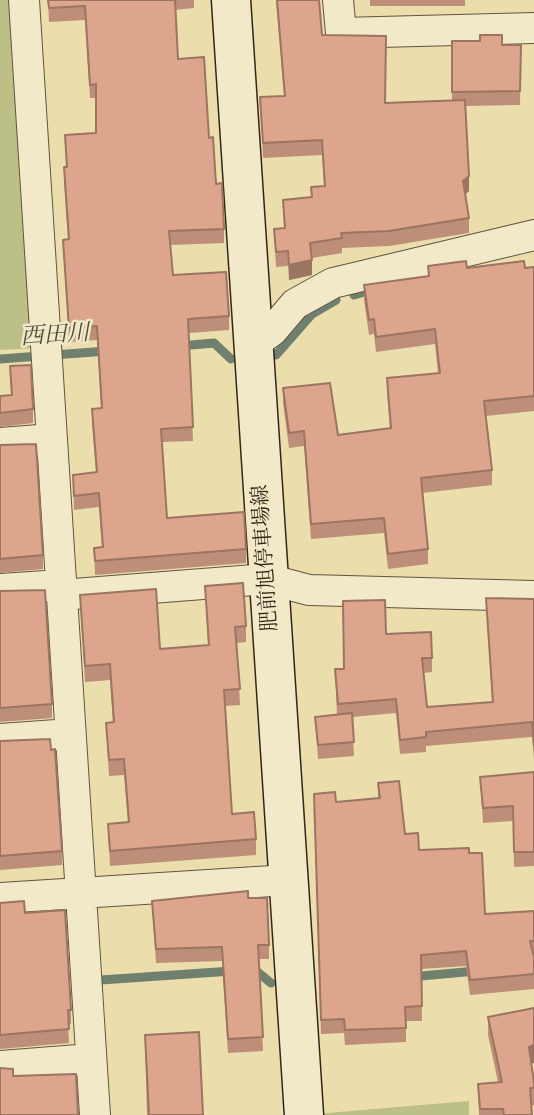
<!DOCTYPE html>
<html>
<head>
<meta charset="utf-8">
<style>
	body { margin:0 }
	canvas { display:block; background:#ebddac }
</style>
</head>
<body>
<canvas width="534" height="1115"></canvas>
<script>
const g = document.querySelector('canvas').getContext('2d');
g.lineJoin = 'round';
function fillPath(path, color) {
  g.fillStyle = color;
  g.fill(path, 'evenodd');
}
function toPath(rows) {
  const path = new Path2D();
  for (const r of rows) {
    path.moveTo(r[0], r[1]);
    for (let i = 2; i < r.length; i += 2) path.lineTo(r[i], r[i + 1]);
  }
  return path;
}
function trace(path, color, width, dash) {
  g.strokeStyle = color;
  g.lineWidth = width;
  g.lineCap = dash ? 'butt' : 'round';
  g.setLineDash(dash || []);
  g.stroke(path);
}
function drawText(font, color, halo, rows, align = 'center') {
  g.font = font + ' "IM FELL Great Primer","Noto Serif JP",serif';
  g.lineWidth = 5;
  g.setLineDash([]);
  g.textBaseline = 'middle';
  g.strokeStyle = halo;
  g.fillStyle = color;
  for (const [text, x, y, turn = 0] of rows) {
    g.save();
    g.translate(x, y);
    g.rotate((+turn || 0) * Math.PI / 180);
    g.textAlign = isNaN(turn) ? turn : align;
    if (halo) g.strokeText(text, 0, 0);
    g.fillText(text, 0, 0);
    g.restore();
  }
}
fillPath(toPath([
	[0,0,12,0,35,348,0,350],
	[469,1101,469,1115,315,1115,315,1114]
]), '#bcbf86');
trace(toPath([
	[354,295,375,289],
	[180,346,214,343,231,359],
	[276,355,312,314,336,300],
	[0,359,107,351],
	[250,970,255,970,271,983],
	[410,977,476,971],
	[101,980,232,971]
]), '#70806f', 9);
const street = toPath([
	[24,0,95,1115],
	[338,0,341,33,534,28],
	[252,345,272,331,295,304,333,283,534,235],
	[0,443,52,439],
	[0,589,61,585],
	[61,595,267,579,309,590,534,596],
	[0,739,70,734],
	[0,898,288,880],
	[0,1066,91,1059]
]);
const secondary = toPath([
	[231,0,304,1115]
]);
trace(street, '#61543f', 32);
trace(secondary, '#33261b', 41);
trace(street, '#f2e9c9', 30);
trace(secondary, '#f2e9c9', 38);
fillPath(toPath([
	[48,0,194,0,194,8,175,10,178,59,209,138,224,229,224,243,170,245,173,275,229,316,229,330,189,333,193,441,162,442,167,518,246,549,246,563,95,575,94,548,102,548,99,507,74,510,73,475,96,472,92,423,92,409,101,408,97,340,69,342,63,240,68,239,64,181,64,167,66,167,65,135,96,133,96,98,90,98,85,20,49,22],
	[276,0,319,0,322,35,385,103,452,100,452,41,521,45,520,105,465,106,469,191,465,195,469,218,469,233,389,246,342,248,342,253,312,258,312,275,289,280,288,266,276,267,274,229,284,228,283,200,311,197,311,187,324,186,322,155,263,158,260,97,284,96],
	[370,0,465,0,465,6,370,6],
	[428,266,467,268,525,268,534,267,534,411,486,416,492,470,492,485,422,493,428,549,428,564,388,569,384,533,311,539,304,446,289,448,283,403,283,388,338,435,390,428,387,393,387,378,438,373,435,344,376,352,374,334,369,335,364,300,364,285,428,276],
	[10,366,33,409,33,423,0,427,0,396,11,395],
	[0,445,43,555,43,569,0,573],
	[205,586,246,626,246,642,237,643,240,705,225,706,232,814,256,839,256,855,110,866,108,824,128,822,124,775,109,776,106,723,113,722,110,680,85,682,80,595,160,649,208,645],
	[0,591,52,704,52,718,0,722],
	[486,598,534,599,534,759,532,737,426,746,426,752,400,754,396,713,352,717,354,756,318,759,315,717,337,715,335,669,344,669,386,634,432,658,432,672,424,673,427,707,492,702],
	[0,741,62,851,62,865,0,870],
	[534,772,534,866,514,867,513,821,483,823,480,777],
	[378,783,405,834,419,850,469,853,485,914,534,911,534,989,470,995,466,966,421,969,422,1021,406,1021,406,1042,345,1045,344,1033,321,1034,314,808,336,802,378,798],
	[248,898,269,945,269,959,259,959,263,1051,228,1053,222,961,156,963,152,901],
	[0,903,25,913,71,1010,71,1024,68,1024,69,1043,0,1049],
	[488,1017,531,1063,534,1083,534,1105,531,1106,532,1115,479,1115,478,1084,498,1082,488,1035],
	[145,1035,203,1115,147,1115]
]), '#be8f78');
fillPath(toPath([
	[469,176,469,191,463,196,463,181],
	[312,260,312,275,289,280,289,265],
	[534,1045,534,1063,529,1064,529,1047]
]), '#9b7462');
const building = toPath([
	[48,0,175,0,178,59,204,57,209,138,213,137,216,184,222,183,224,229,169,231,173,275,226,272,229,316,188,319,193,427,161,429,167,518,244,512,246,549,95,561,94,548,103,547,99,493,74,496,73,475,97,472,92,409,102,408,97,326,69,328,63,240,69,239,64,167,67,167,65,135,96,133,96,84,90,85,85,6,49,8,48,0],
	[277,0,319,0,322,35,386,36,385,103,465,100,469,176,463,181,469,218,389,231,341,233,342,238,310,243,312,260,289,265,288,251,276,252,274,229,285,228,283,200,312,197,311,187,325,186,322,140,263,143,260,97,285,96,277,0],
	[480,35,502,35,502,45,521,45,520,91,452,92,452,41,480,41,480,35],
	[466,261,467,268,524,261,525,268,534,267,534,396,484,401,492,470,421,478,428,549,388,554,384,518,311,524,304,431,289,433,283,388,330,383,338,435,391,428,387,378,440,373,435,329,376,337,374,319,369,320,364,285,429,276,428,266,466,261],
	[31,365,33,409,0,413,0,396,12,395,10,366,31,365],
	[36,444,43,555,0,559,0,445,36,444],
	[243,583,246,626,235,627,240,689,224,690,232,814,254,812,256,839,110,851,108,824,129,822,124,759,109,760,106,723,114,722,110,664,85,666,80,595,156,589,160,649,209,645,205,586,243,583],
	[45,590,52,704,0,708,0,591,45,590],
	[486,598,534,599,534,745,532,722,426,732,426,737,400,740,396,699,338,704,335,669,344,669,343,601,385,600,386,634,431,632,432,658,422,658,427,707,493,702,486,598],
	[352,713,354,742,318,745,315,717,352,713],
	[50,739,51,750,55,749,62,851,0,856,0,741,50,739],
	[534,772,534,852,514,852,513,806,483,808,480,777,534,772],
	[399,781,405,834,418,833,419,850,469,848,469,853,482,853,485,914,534,911,534,941,530,941,534,957,534,974,470,980,466,951,421,955,422,1006,405,1007,406,1028,345,1030,344,1019,321,1020,314,794,335,792,336,802,380,798,378,783,399,781],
	[248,891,248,898,267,898,269,945,258,945,263,1037,228,1039,222,947,156,949,152,901,248,891],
	[24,901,25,913,65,910,71,1010,68,1010,69,1029,0,1035,0,903,24,901],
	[534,1008,534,1045,529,1047,534,1083,534,1088,530,1088,532,1115,504,1115,503,1109,480,1109,478,1084,502,1082,488,1017,534,1008],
	[199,1032,203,1115,149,1115,145,1035,199,1032],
	[0,1068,13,1069,13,1076,76,1074,78,1115,0,1115,0,1068]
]);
fillPath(building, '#dda68c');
trace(building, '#9b7462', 2);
drawText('21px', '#33261b', '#f2e9c9', [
	["肥前旭停車場線",266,558,-94]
]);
drawText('italic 23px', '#4c4c3e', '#f2e9c9', [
	["西田川",55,336,-4]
]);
</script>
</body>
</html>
